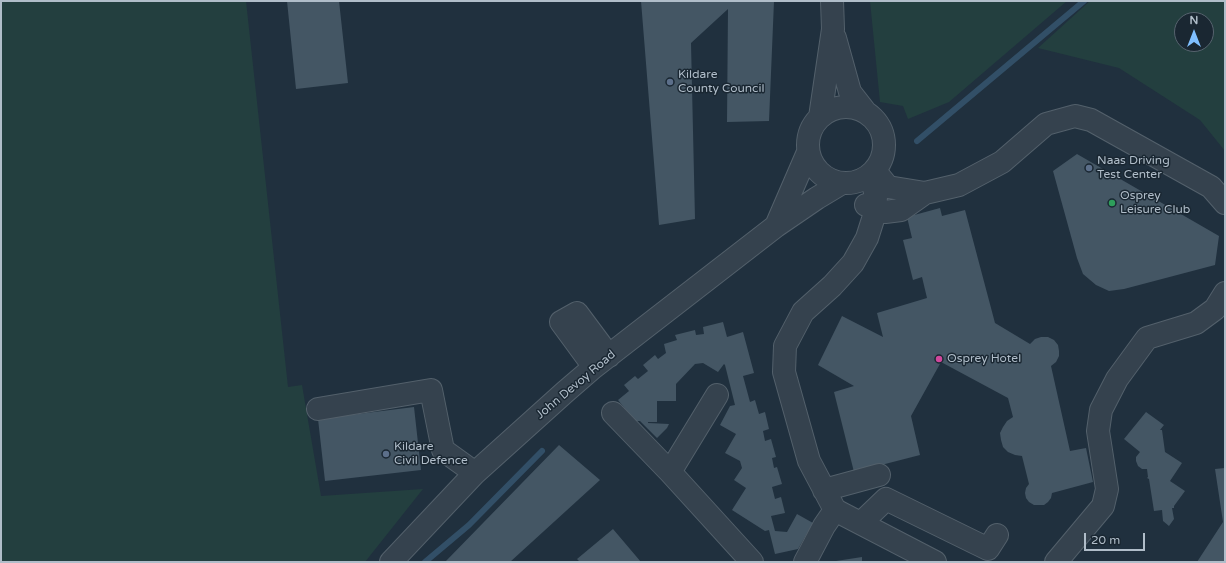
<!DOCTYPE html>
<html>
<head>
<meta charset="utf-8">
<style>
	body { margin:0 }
	#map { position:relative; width:1226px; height:563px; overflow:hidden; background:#20303e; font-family:"Varela Round",sans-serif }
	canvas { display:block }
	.frame { position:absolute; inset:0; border:2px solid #b0bdc9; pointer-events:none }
	.north { position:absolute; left:1174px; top:12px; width:40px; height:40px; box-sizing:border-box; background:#1a2732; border:1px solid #56636e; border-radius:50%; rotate:0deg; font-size:11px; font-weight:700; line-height:16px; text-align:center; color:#b0bdc9 }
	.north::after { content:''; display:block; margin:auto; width:14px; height:18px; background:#7fbfff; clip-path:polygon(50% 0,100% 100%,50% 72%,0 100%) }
	.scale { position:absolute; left:1084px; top:533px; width:61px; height:18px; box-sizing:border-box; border:2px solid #b0bdc9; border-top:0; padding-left:5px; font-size:12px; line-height:14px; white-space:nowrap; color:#b0bdc9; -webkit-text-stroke:3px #1a2732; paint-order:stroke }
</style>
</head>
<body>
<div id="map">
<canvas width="1226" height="563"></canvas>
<div class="frame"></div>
<div class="north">N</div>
<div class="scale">20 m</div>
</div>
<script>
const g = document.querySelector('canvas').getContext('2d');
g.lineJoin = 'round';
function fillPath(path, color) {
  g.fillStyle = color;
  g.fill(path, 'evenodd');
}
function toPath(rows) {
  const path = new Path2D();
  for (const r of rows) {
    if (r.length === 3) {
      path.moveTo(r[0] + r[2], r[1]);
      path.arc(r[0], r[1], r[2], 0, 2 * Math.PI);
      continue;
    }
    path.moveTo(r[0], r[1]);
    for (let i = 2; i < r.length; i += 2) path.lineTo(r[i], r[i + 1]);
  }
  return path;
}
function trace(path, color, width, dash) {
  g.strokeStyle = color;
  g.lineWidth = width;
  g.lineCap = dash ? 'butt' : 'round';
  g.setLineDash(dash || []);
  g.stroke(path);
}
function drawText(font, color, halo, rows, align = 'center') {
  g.font = font + ' "Varela Round",sans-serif';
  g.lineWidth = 3;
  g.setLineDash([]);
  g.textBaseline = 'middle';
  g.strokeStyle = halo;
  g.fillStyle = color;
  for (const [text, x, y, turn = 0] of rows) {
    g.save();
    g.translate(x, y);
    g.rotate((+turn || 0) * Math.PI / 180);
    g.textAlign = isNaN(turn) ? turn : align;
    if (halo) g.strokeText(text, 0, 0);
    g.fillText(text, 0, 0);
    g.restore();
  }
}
fillPath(toPath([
	[1,1,246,1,288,387,302,385,321,496,423,489,365,562,1,562],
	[870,1,1067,1,949,102,908,119,903,106,880,102],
	[1090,1,1225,1,1225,151,1200,120,1119,68,1038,48],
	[1182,20,1206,20,1206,44,1182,44]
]), '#233f3f');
trace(toPath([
	[917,141,1084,1],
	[425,562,469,525,542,451]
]), '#324f67', 6);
fillPath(toPath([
	[287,1,339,1,348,83,296,89],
	[641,1,774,1,769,121,727,122,728,9,691,43,695,219,659,225],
	[1077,154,1219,236,1215,265,1124,289,1109,291,1096,285,1083,274,1077,258,1053,171],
	[940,208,942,216,965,210,995,323,1030,344,1035,339,1041,337,1048,337,1054,340,1058,345,1059,351,1059,356,1056,362,1051,366,1070,451,1086,448,1093,482,1052,493,1051,498,1048,502,1044,505,1034,505,1029,502,1026,498,1025,493,1026,488,1029,484,1022,456,1015,455,1008,452,1003,447,1001,440,1000,433,1003,427,1007,421,1013,417,1008,398,941,362,911,416,920,455,854,472,834,392,854,386,818,365,842,316,883,337,877,313,927,298,922,277,913,280,903,240,912,238,907,217],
	[723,322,727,337,743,332,754,373,743,376,750,402,755,400,759,414,765,412,769,429,763,431,765,441,771,439,776,457,772,458,774,468,777,467,782,484,772,487,775,499,781,497,785,513,771,516,775,531,787,532,797,514,813,523,798,549,775,554,769,530,765,531,732,510,746,488,734,480,742,468,740,461,725,453,736,434,720,425,730,406,735,405,725,365,724,364,718,372,703,363,695,364,676,384,676,401,657,401,657,422,648,422,648,423,669,424,667,428,657,438,640,421,635,421,618,400,629,391,624,385,635,376,638,379,648,371,643,365,655,355,658,359,666,353,664,344,677,340,675,335,695,330,696,335,704,334,703,327],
	[414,407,421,470,325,481,318,419],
	[1146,412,1164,425,1160,430,1162,430,1165,452,1182,463,1170,481,1185,491,1174,506,1174,508,1172,508,1174,519,1169,526,1163,521,1162,510,1154,511,1149,479,1147,478,1148,477,1147,469,1142,469,1138,466,1136,461,1136,457,1140,452,1124,439],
	[559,445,600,480,510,562,445,562],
	[1225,468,1225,562,1197,562,1223,522,1215,469],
	[613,529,641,562,580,562,577,559],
	[862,557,862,562,836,562,836,561]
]), '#445664');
const minor = toPath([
	[835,38,850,92,864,110],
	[846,145,38],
	[820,117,833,29,832,1],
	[875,171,888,187,925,193],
	[871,174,876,197,874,216,867,238,853,263,832,286,803,312,785,346,784,372,809,461,835,510,935,562],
	[866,205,885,212,901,210,925,193,959,185,1002,162,1046,124,1075,116,1091,120,1211,187,1225,203],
	[776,226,808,152],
	[594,367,561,322,577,313,609,356],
	[318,409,431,390,443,450,475,473],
	[613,413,670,472,752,562],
	[670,472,717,395],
	[824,490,879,475],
	[861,523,886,499,988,549,997,535],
	[391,562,475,473,565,392,594,367,776,226,817,198,842,183],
	[805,562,824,526,835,510],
	[1056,562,1103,506,1107,489,1098,431,1101,410,1117,379,1147,338,1196,323,1215,309,1225,293]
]);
trace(minor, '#53606b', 24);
trace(minor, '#35424e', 22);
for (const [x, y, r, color] of [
	[670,82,4,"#5c6f8a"],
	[1089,168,4,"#5c6f8a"],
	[1112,203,4,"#2e9e5b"],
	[939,359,4,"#d1479c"],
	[386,454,4,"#5c6f8a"]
]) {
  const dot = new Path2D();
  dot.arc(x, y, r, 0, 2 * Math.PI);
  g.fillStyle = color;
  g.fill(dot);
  trace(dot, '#1a2732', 1.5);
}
drawText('12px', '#b0bdc9', '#1a2732', [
	["Kildare",678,75],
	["County Council",678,89],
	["Naas Driving",1097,161],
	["Test Center",1097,175],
	["Osprey",1120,196],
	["Leisure Club",1120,210],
	["Osprey Hotel",947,359],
	["Kildare",394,447],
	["Civil Defence",394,461]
], 'left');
drawText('12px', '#b0bdc9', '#1a2732', [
	["John Devoy Road",576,385,-40]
]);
</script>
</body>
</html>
